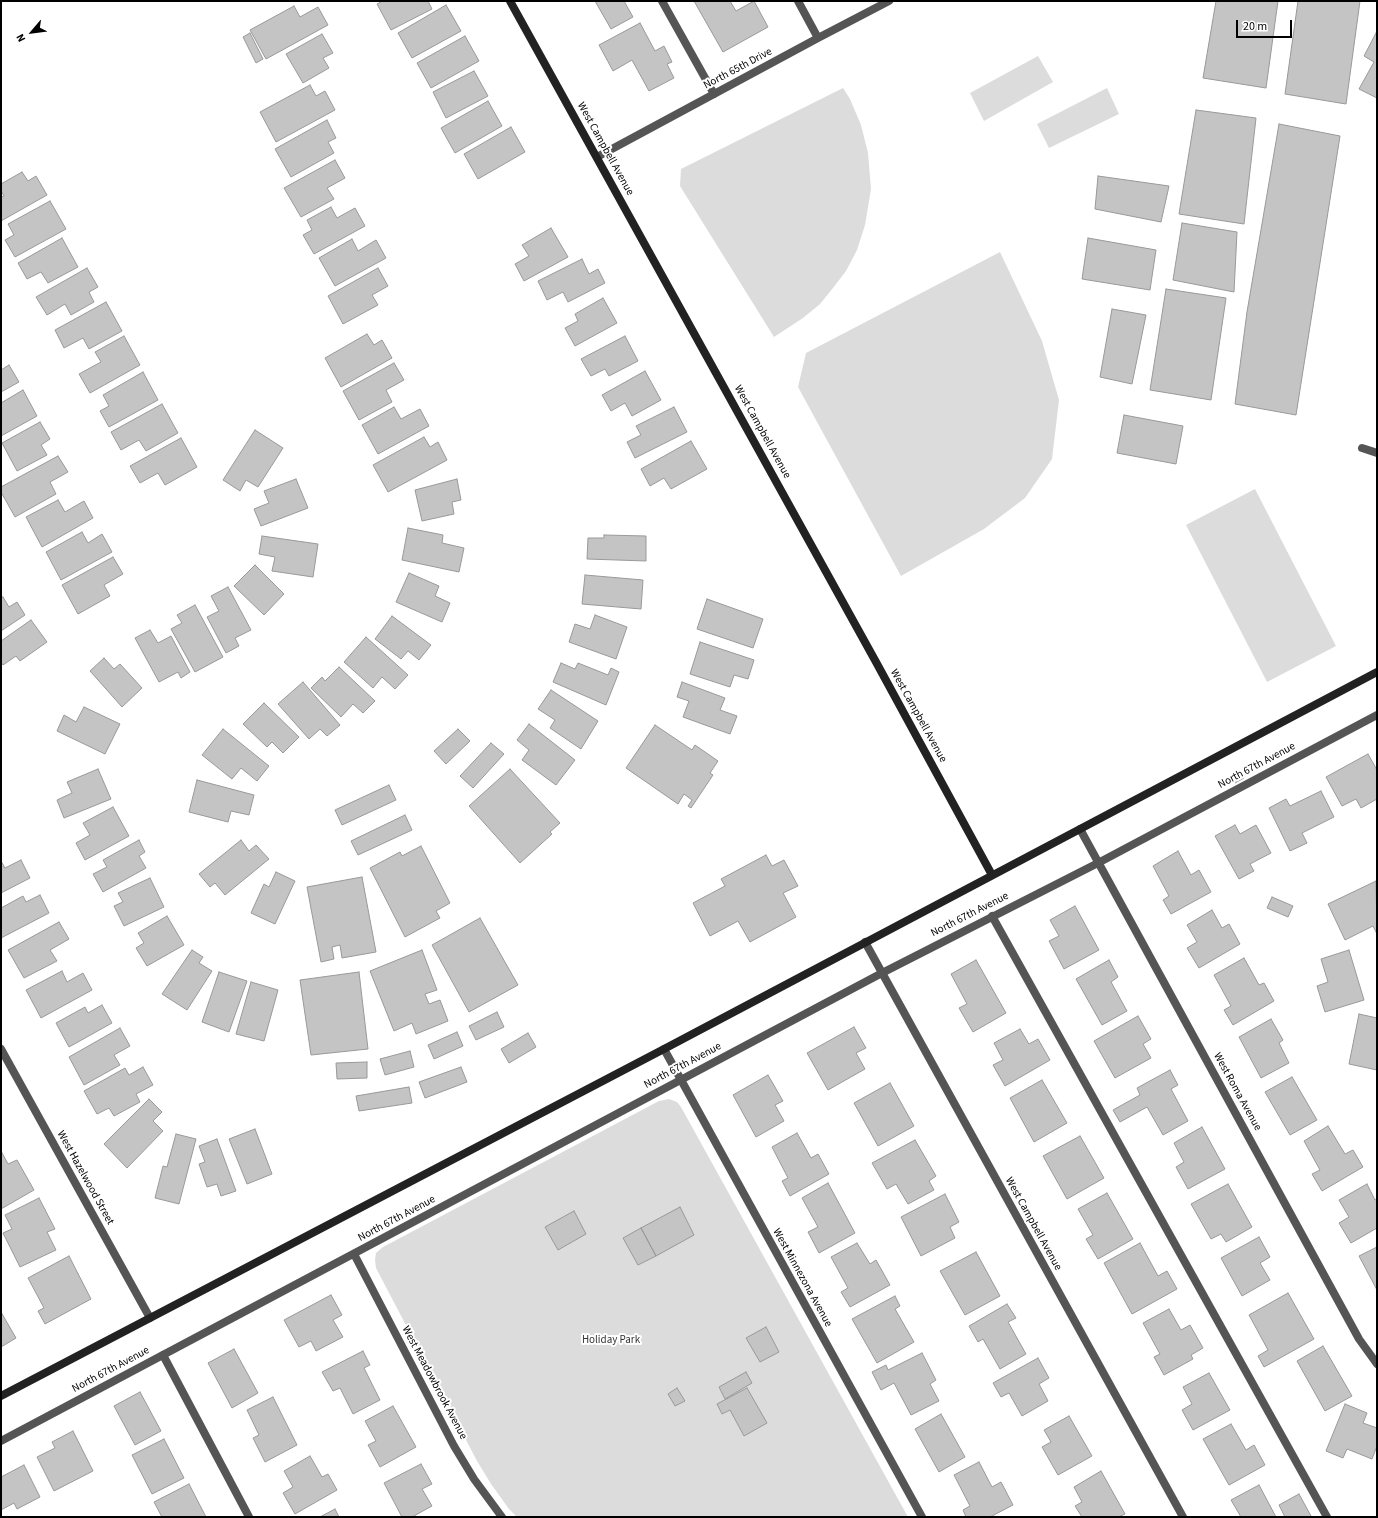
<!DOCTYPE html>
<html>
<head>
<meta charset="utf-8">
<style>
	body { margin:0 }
	#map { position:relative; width:1378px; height:1518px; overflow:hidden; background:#fff; font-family:"Source Sans 3",sans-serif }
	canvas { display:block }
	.frame { position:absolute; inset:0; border:2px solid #000; pointer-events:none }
	.north { position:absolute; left:12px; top:12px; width:40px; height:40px; -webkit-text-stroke:3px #fff; paint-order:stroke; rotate:242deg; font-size:11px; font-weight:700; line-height:16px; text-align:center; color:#000 }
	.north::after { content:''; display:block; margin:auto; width:14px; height:18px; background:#000; clip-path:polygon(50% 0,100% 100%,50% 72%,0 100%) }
	.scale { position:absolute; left:1236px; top:20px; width:56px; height:18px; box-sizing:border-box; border:2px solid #000; border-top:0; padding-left:5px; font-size:12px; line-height:14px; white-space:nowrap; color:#000; -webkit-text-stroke:3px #fff; paint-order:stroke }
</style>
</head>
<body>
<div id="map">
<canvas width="1378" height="1518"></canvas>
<div class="frame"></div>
<div class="north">N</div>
<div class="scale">20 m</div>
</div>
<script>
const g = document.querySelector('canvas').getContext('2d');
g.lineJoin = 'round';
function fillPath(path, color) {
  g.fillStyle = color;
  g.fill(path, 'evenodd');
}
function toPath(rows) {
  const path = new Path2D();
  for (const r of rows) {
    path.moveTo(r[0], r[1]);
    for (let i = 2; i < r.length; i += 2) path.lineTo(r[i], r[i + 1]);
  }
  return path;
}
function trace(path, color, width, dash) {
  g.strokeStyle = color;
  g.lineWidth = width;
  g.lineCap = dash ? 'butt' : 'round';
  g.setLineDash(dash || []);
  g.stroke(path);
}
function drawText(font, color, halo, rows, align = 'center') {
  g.font = font + ' "Source Sans 3",sans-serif';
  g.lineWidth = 4;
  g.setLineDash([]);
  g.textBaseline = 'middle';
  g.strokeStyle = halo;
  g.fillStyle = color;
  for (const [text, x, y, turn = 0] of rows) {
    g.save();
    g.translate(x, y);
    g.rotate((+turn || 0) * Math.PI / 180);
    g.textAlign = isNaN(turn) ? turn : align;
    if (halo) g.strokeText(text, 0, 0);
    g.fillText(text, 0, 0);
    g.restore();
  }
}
fillPath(toPath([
	[1038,56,1053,82,984,121,970,93],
	[843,88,850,99,861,125,868,153,871,189,865,225,857,250,846,271,833,288,820,304,803,318,774,337,680,186,681,169],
	[1107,88,1119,114,1049,148,1037,124],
	[1000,252,1042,341,1059,400,1052,459,1025,498,984,529,901,576,798,387,806,353],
	[1255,489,1336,646,1267,682,1186,525],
	[669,1099,677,1102,681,1107,908,1517,517,1517,509,1509,491,1484,477,1461,376,1268,375,1260,376,1253,383,1247,659,1101]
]), '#dcdcdc');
const building = toPath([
	[383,1,428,1,432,9,391,30,377,4,383,1],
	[595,1,624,1,633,17,611,29,595,1],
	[694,1,730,1,736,11,754,1,768,27,723,52,694,1],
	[1216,1,1278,1,1266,88,1203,78,1216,1],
	[1298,1,1360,1,1346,104,1285,94,1298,1],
	[446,5,461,31,412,58,398,33,446,5],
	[294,6,300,17,318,7,328,25,266,59,250,30,294,6],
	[640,23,655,51,664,46,672,62,667,64,674,78,649,91,632,60,613,71,599,45,640,23],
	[250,33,263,59,256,63,243,37,250,33],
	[1376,33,1377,34,1377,98,1359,89,1374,62,1364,56,1376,33],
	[322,34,333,53,323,58,329,68,303,83,286,54,322,34],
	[465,36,479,61,431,88,417,63,465,36],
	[474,71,488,96,446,118,433,92,474,71],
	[310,85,316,96,325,91,335,110,276,142,260,112,310,85],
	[488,101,502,126,455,153,441,128,488,101],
	[1196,110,1256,118,1244,224,1179,214,1196,110],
	[327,120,336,138,328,142,334,153,291,177,275,149,327,120],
	[1279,124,1340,136,1296,415,1235,404,1247,312,1279,124],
	[511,127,525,152,478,179,464,154,511,127],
	[335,160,345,178,327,188,334,199,301,217,284,188,335,160],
	[22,172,28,181,36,176,47,195,1,221,1,197,4,196,1,191,1,184,22,172],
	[1098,176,1169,186,1161,222,1095,209,1098,176],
	[50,201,66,229,15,257,5,240,14,235,8,224,50,201],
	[331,207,337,218,355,208,365,226,314,254,303,235,312,230,307,220,331,207],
	[1182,223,1237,232,1234,292,1173,280,1182,223],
	[551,228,568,257,524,281,515,264,529,256,522,245,551,228],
	[62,238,78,267,48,283,41,272,27,279,18,263,62,238],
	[1088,238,1156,250,1150,290,1082,279,1088,238],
	[352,239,358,251,376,240,386,258,335,286,319,258,352,239],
	[582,259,589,274,598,269,605,283,568,302,563,292,547,300,538,281,582,259],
	[87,268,98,287,89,292,94,302,71,315,65,304,47,315,36,297,87,268],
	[378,268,388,286,372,295,378,305,343,324,328,296,378,268],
	[1166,289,1226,298,1211,400,1150,390,1166,289],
	[603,298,617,323,575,346,565,328,578,321,575,314,603,298],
	[106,302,122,331,89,349,83,338,64,348,55,330,106,302],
	[1112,309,1146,315,1132,384,1100,377,1112,309],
	[367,334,374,345,382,340,392,358,341,387,325,358,367,334],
	[124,336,140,365,90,393,79,374,101,362,95,352,124,336],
	[625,336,638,361,609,376,605,369,591,376,581,359,625,336],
	[394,363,404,380,386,390,392,402,359,420,343,391,394,363],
	[9,365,19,382,1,392,1,370,9,365],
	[645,371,661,400,632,416,625,403,611,411,602,395,645,371],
	[143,372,158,400,109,427,100,411,109,406,103,395,143,372],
	[23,390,37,416,1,436,1,403,23,390],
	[162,404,178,433,146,451,139,440,121,450,111,432,162,404],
	[394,407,401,419,420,409,429,426,378,454,362,425,394,407],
	[674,407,687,432,635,458,627,442,641,435,636,426,674,407],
	[1124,415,1183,426,1176,464,1117,453,1124,415],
	[40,422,50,439,41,445,47,455,17,471,2,443,40,422],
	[255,430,283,448,258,487,246,480,240,491,223,480,255,430],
	[424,437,430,447,438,442,447,460,388,492,373,465,424,437],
	[181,438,197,467,165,485,158,473,140,483,130,466,181,438],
	[691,441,707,469,671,489,664,478,650,486,641,469,691,441],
	[58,456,68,472,50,482,56,494,15,517,1,492,1,487,58,456],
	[296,479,308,508,261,526,254,509,269,503,264,491,296,479],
	[457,479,461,500,452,502,454,514,422,521,415,490,457,479],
	[58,500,65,512,84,501,93,518,42,547,26,517,58,500],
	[408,528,443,535,442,543,464,548,459,572,402,560,408,528],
	[82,532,88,543,102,534,112,552,61,580,46,552,82,532],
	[604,535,646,536,646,561,587,559,588,538,604,538,604,535],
	[262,536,318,544,313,577,272,571,275,557,259,554,262,536],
	[113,557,123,574,104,585,110,596,78,614,62,585,113,557],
	[255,565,284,594,264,615,234,586,255,565],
	[409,573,439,586,435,596,450,603,442,622,396,602,409,573],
	[585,575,643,580,641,609,582,604,585,575],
	[228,587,251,630,235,638,239,646,226,653,207,617,219,611,211,596,228,587],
	[3,597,9,607,17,602,25,615,1,631,1,598,3,597],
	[707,599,763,619,753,648,697,629,707,599],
	[195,605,223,657,195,672,171,629,182,623,177,615,195,605],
	[595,615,627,627,616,659,569,642,575,624,590,629,595,615],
	[392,616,431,645,419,660,408,651,401,659,375,639,392,616],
	[31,620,47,642,20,661,16,656,3,665,1,662,1,641,31,620],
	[150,630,158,643,171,636,190,672,181,678,178,672,159,682,135,638,150,630],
	[366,637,408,675,395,689,382,677,373,688,344,662,366,637],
	[700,642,754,660,748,679,734,675,730,687,690,674,700,642],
	[104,658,114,669,120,664,142,688,122,707,90,671,104,658],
	[561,663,575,669,578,663,608,675,611,668,619,672,606,705,553,682,561,663],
	[339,667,375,701,363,713,353,704,341,717,311,688,322,677,325,681,339,667],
	[303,682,340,725,327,736,320,729,309,739,278,704,303,682],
	[682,682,725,698,720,710,737,716,730,734,683,717,689,701,677,697,682,682],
	[551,690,598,721,581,749,550,728,555,720,538,709,551,690],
	[264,703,299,737,283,753,272,742,267,747,243,724,264,703],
	[84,707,120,724,105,754,57,731,64,715,76,722,84,707],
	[529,724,575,760,556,785,522,760,529,750,517,740,529,724],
	[655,725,692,750,695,745,718,761,710,773,713,775,691,808,688,806,692,800,684,794,678,804,626,768,655,725],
	[223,729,269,766,257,781,241,768,232,779,202,755,223,729],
	[458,729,470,741,446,764,434,751,458,729],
	[491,743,504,754,473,788,460,776,491,743],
	[1368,754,1377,770,1377,799,1361,808,1356,799,1342,806,1326,777,1368,754],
	[98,769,111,799,64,818,57,800,72,793,67,782,98,769],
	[510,769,560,823,550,832,552,834,520,863,469,806,510,769],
	[1242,775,1244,778,1235,783,1233,779,1242,775],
	[197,780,254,795,249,815,231,811,228,822,189,812,197,780],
	[389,785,396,800,342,825,335,810,389,785],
	[1321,791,1334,817,1302,833,1307,843,1290,851,1269,808,1286,799,1290,806,1321,791],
	[113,807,129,836,85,860,76,843,90,835,83,823,113,807],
	[405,815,412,830,358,855,351,841,405,815],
	[1235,825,1240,834,1256,825,1271,853,1250,864,1254,871,1239,879,1215,836,1235,825],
	[139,840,145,852,139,856,146,868,103,892,93,874,107,867,103,860,139,840],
	[241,840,249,851,256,845,269,859,225,895,215,883,210,887,199,874,241,840],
	[421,846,450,903,436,911,440,918,405,937,370,868,400,852,402,856,421,846],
	[1178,851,1191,875,1199,870,1211,892,1171,914,1163,900,1169,896,1153,866,1178,851],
	[766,855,772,866,784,860,798,886,783,893,796,917,750,942,738,921,710,936,693,903,725,886,721,879,766,855],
	[21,860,30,878,1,893,1,861,5,868,21,860],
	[276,872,295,881,275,924,251,913,264,884,269,887,276,872],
	[362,877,376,952,342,958,340,945,332,947,334,959,321,962,307,887,362,877],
	[150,878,164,907,124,926,114,906,123,902,118,893,150,878],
	[1376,881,1377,934,1373,926,1345,940,1328,904,1376,881],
	[40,895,49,913,1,938,1,908,23,896,26,902,40,895],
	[1272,897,1293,906,1288,917,1267,908,1272,897],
	[1075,906,1099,950,1064,969,1049,941,1059,936,1050,920,1075,906],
	[1212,910,1222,928,1229,924,1240,944,1199,968,1187,948,1197,942,1187,925,1212,910],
	[167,916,184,945,147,966,136,948,144,943,138,933,167,916],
	[480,918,518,985,469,1012,432,945,480,918],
	[59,922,69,939,50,950,57,961,24,978,8,950,59,922],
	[192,950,203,957,199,963,212,971,187,1010,162,994,192,950],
	[422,950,437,990,425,994,429,1004,440,1000,448,1021,416,1034,412,1023,394,1031,370,971,422,950],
	[1349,950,1364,1000,1325,1012,1317,986,1328,982,1321,959,1349,950],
	[1244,958,1259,985,1264,983,1274,1001,1233,1025,1224,1010,1231,1006,1214,975,1244,958],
	[976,960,1006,1013,973,1032,959,1008,967,1004,951,974,976,960],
	[1109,960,1118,977,1111,982,1127,1011,1102,1025,1076,979,1109,960],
	[62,971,67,982,83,973,92,990,41,1018,26,990,62,971],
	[219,972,247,981,229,1032,202,1022,219,972],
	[359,972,368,1049,311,1055,300,980,359,972],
	[251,982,278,990,264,1041,236,1034,251,982],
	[102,1005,112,1023,69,1047,56,1023,85,1007,88,1013,102,1005],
	[497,1012,504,1027,476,1040,469,1026,497,1012],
	[1359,1014,1377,1018,1377,1070,1349,1064,1359,1014],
	[1138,1016,1151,1039,1143,1044,1151,1058,1115,1078,1094,1041,1138,1016],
	[1271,1019,1283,1040,1279,1043,1289,1063,1261,1078,1239,1037,1271,1019],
	[854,1027,866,1048,856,1053,865,1069,828,1090,807,1053,854,1027],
	[120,1028,130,1046,114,1055,120,1065,84,1085,69,1057,120,1028],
	[1020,1029,1029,1044,1038,1039,1050,1060,1005,1086,993,1065,1003,1060,994,1043,1020,1029],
	[457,1032,463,1046,434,1059,428,1045,457,1032],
	[528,1033,536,1047,509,1063,501,1049,528,1033],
	[410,1051,414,1067,385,1075,380,1059,410,1051],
	[367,1062,367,1078,337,1079,336,1063,367,1062],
	[143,1067,153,1085,136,1094,140,1102,114,1116,109,1108,97,1114,84,1091,125,1068,129,1075,143,1067],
	[461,1067,467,1082,425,1098,419,1082,461,1067],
	[1170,1070,1178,1085,1171,1089,1188,1121,1163,1135,1147,1107,1120,1122,1113,1110,1140,1095,1137,1088,1170,1070],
	[768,1075,783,1101,775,1105,784,1121,756,1137,733,1095,768,1075],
	[1292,1077,1317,1120,1290,1135,1265,1092,1292,1077],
	[1042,1080,1067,1123,1034,1142,1010,1098,1042,1080],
	[890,1083,914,1126,878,1146,854,1103,890,1083],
	[409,1087,412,1103,359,1111,356,1096,409,1087],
	[149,1099,162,1112,153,1121,163,1131,127,1168,104,1144,149,1099],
	[1328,1126,1345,1154,1353,1150,1363,1167,1322,1191,1312,1174,1320,1170,1304,1141,1328,1126],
	[1202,1127,1225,1169,1188,1189,1176,1167,1184,1162,1174,1143,1202,1127],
	[255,1129,272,1174,247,1184,229,1139,255,1129],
	[797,1133,811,1158,818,1154,829,1174,790,1196,782,1181,788,1178,772,1147,797,1133],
	[176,1134,196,1139,179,1204,155,1198,163,1166,167,1167,176,1134],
	[1080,1136,1104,1178,1067,1199,1043,1156,1080,1136],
	[217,1139,236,1191,221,1196,217,1184,207,1187,199,1164,205,1162,199,1146,217,1139],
	[915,1140,936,1176,929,1181,934,1190,908,1204,896,1184,887,1189,872,1163,915,1140],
	[1,1151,8,1164,17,1160,34,1190,1,1209,1,1151],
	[828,1183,855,1233,819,1253,808,1232,818,1227,802,1198,828,1183],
	[1228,1184,1252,1227,1226,1242,1221,1234,1211,1239,1191,1204,1228,1184],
	[1367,1184,1375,1200,1377,1199,1377,1228,1351,1243,1339,1223,1349,1217,1339,1200,1367,1184],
	[1107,1193,1133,1239,1098,1259,1086,1239,1093,1235,1078,1209,1107,1193],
	[945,1194,959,1222,950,1227,955,1238,921,1256,901,1217,945,1194],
	[39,1198,55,1229,47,1232,56,1250,20,1267,3,1233,12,1229,5,1215,39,1198],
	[680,1207,694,1235,656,1256,641,1228,680,1207],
	[574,1211,586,1234,558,1250,545,1227,574,1211],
	[641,1228,656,1256,638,1265,623,1238,641,1228],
	[1259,1237,1270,1257,1260,1263,1270,1280,1242,1296,1221,1258,1259,1237],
	[857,1243,870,1264,876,1260,890,1285,850,1307,841,1292,848,1288,831,1257,857,1243],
	[1140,1243,1158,1276,1167,1271,1177,1289,1132,1314,1104,1263,1140,1243],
	[1377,1247,1377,1290,1359,1256,1377,1247],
	[976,1252,1000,1296,965,1315,940,1271,976,1252],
	[69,1256,91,1299,45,1324,38,1311,44,1308,28,1278,69,1256],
	[1288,1293,1314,1339,1264,1367,1258,1356,1268,1350,1249,1315,1288,1293],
	[331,1295,342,1315,333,1320,343,1337,316,1351,311,1341,299,1347,284,1320,331,1295],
	[895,1296,900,1306,895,1309,914,1342,877,1363,852,1319,895,1296],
	[1007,1304,1016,1318,1008,1322,1026,1354,1000,1369,983,1339,978,1342,969,1326,1007,1304],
	[1169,1309,1181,1330,1190,1325,1203,1348,1191,1355,1193,1359,1164,1375,1154,1357,1160,1354,1143,1323,1169,1309],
	[1,1312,16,1338,1,1347,1,1312],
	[766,1327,779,1352,760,1362,746,1338,766,1327],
	[1323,1346,1352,1396,1325,1411,1297,1361,1323,1346],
	[234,1349,258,1393,232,1408,208,1363,234,1349],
	[363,1351,370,1365,364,1368,380,1400,353,1414,340,1388,333,1391,322,1372,363,1351],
	[922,1353,936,1380,930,1384,939,1401,911,1415,894,1383,881,1390,872,1372,886,1365,888,1370,922,1353],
	[1038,1358,1049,1378,1039,1384,1048,1401,1022,1416,1009,1393,1001,1397,993,1383,1038,1358],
	[746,1372,752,1383,725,1399,719,1387,746,1372],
	[1209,1373,1230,1410,1193,1430,1182,1410,1192,1404,1183,1387,1209,1373],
	[677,1388,685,1401,675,1406,668,1394,677,1388],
	[747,1388,767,1423,744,1436,730,1410,722,1414,717,1404,747,1388],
	[140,1392,161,1431,135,1445,114,1406,140,1392],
	[273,1397,297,1445,265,1462,253,1438,259,1435,247,1410,273,1397],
	[1345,1404,1367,1413,1363,1423,1377,1428,1377,1446,1372,1459,1347,1449,1343,1458,1326,1451,1345,1404],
	[393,1406,416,1447,380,1467,368,1445,376,1441,365,1421,393,1406],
	[941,1414,965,1457,939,1472,915,1429,941,1414],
	[1069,1416,1092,1456,1058,1475,1042,1447,1051,1442,1044,1430,1069,1416],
	[1231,1424,1246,1450,1254,1445,1265,1465,1229,1485,1203,1439,1231,1424],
	[73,1431,93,1471,54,1491,37,1457,55,1448,52,1442,73,1431],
	[164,1439,184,1478,152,1494,132,1455,164,1439],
	[310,1456,322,1477,328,1474,337,1490,295,1514,283,1493,293,1487,284,1471,310,1456],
	[979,1462,992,1487,1001,1482,1013,1505,990,1517,966,1517,963,1510,970,1506,954,1475,979,1462],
	[421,1464,432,1484,422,1489,432,1506,412,1517,402,1517,384,1483,421,1464],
	[24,1465,40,1497,17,1509,14,1503,1,1510,1,1477,24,1465],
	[1101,1471,1125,1514,1118,1517,1082,1517,1075,1506,1082,1502,1074,1487,1101,1471],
	[189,1484,206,1517,162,1517,154,1502,189,1484],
	[1259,1485,1276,1517,1241,1517,1231,1500,1259,1485],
	[1299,1494,1311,1516,1308,1517,1285,1517,1279,1505,1299,1494],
	[335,1509,339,1517,320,1517,335,1509]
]);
fillPath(building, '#c4c4c4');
trace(building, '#999', 1);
trace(toPath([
	[662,1,714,94],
	[1362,448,1377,453],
	[992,916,1327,1517],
	[1,1441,882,973,1098,863,1377,715]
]), '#555', 8);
trace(toPath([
	[798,1,818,38],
	[597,157,818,38,889,1],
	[1080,829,1359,1339,1377,1364],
	[865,942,1183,1517],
	[1,1049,150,1318],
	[664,1049,922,1517],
	[354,1254,454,1446,474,1479,502,1517],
	[163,1355,249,1517]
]), '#555', 8);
trace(toPath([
	[510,1,876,662,992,875],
	[1,1396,664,1049,1377,672]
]), '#222', 8);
drawText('11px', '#000', '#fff', [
	["North 65th Drive",738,69,-28],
	["West Campbell Avenue",605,149,61],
	["West Campbell Avenue",762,432,61],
	["West Campbell Avenue",918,716,61],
	["North 67th Avenue",1257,766,-28],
	["North 67th Avenue",970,915,-27],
	["North 67th Avenue",683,1066,-28],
	["West Roma Avenue",1237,1092,61],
	["West Hazelwood Street",85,1178,61],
	["North 67th Avenue",397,1219,-28],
	["West Campbell Avenue",1033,1224,61],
	["West Minnezona Avenue",802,1278,61],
	["North 67th Avenue",111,1370,-28],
	["West Meadowbrook Avenue",434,1383,62]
]);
drawText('11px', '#333', '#fff', [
	["Holiday Park",611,1341]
]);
</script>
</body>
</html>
